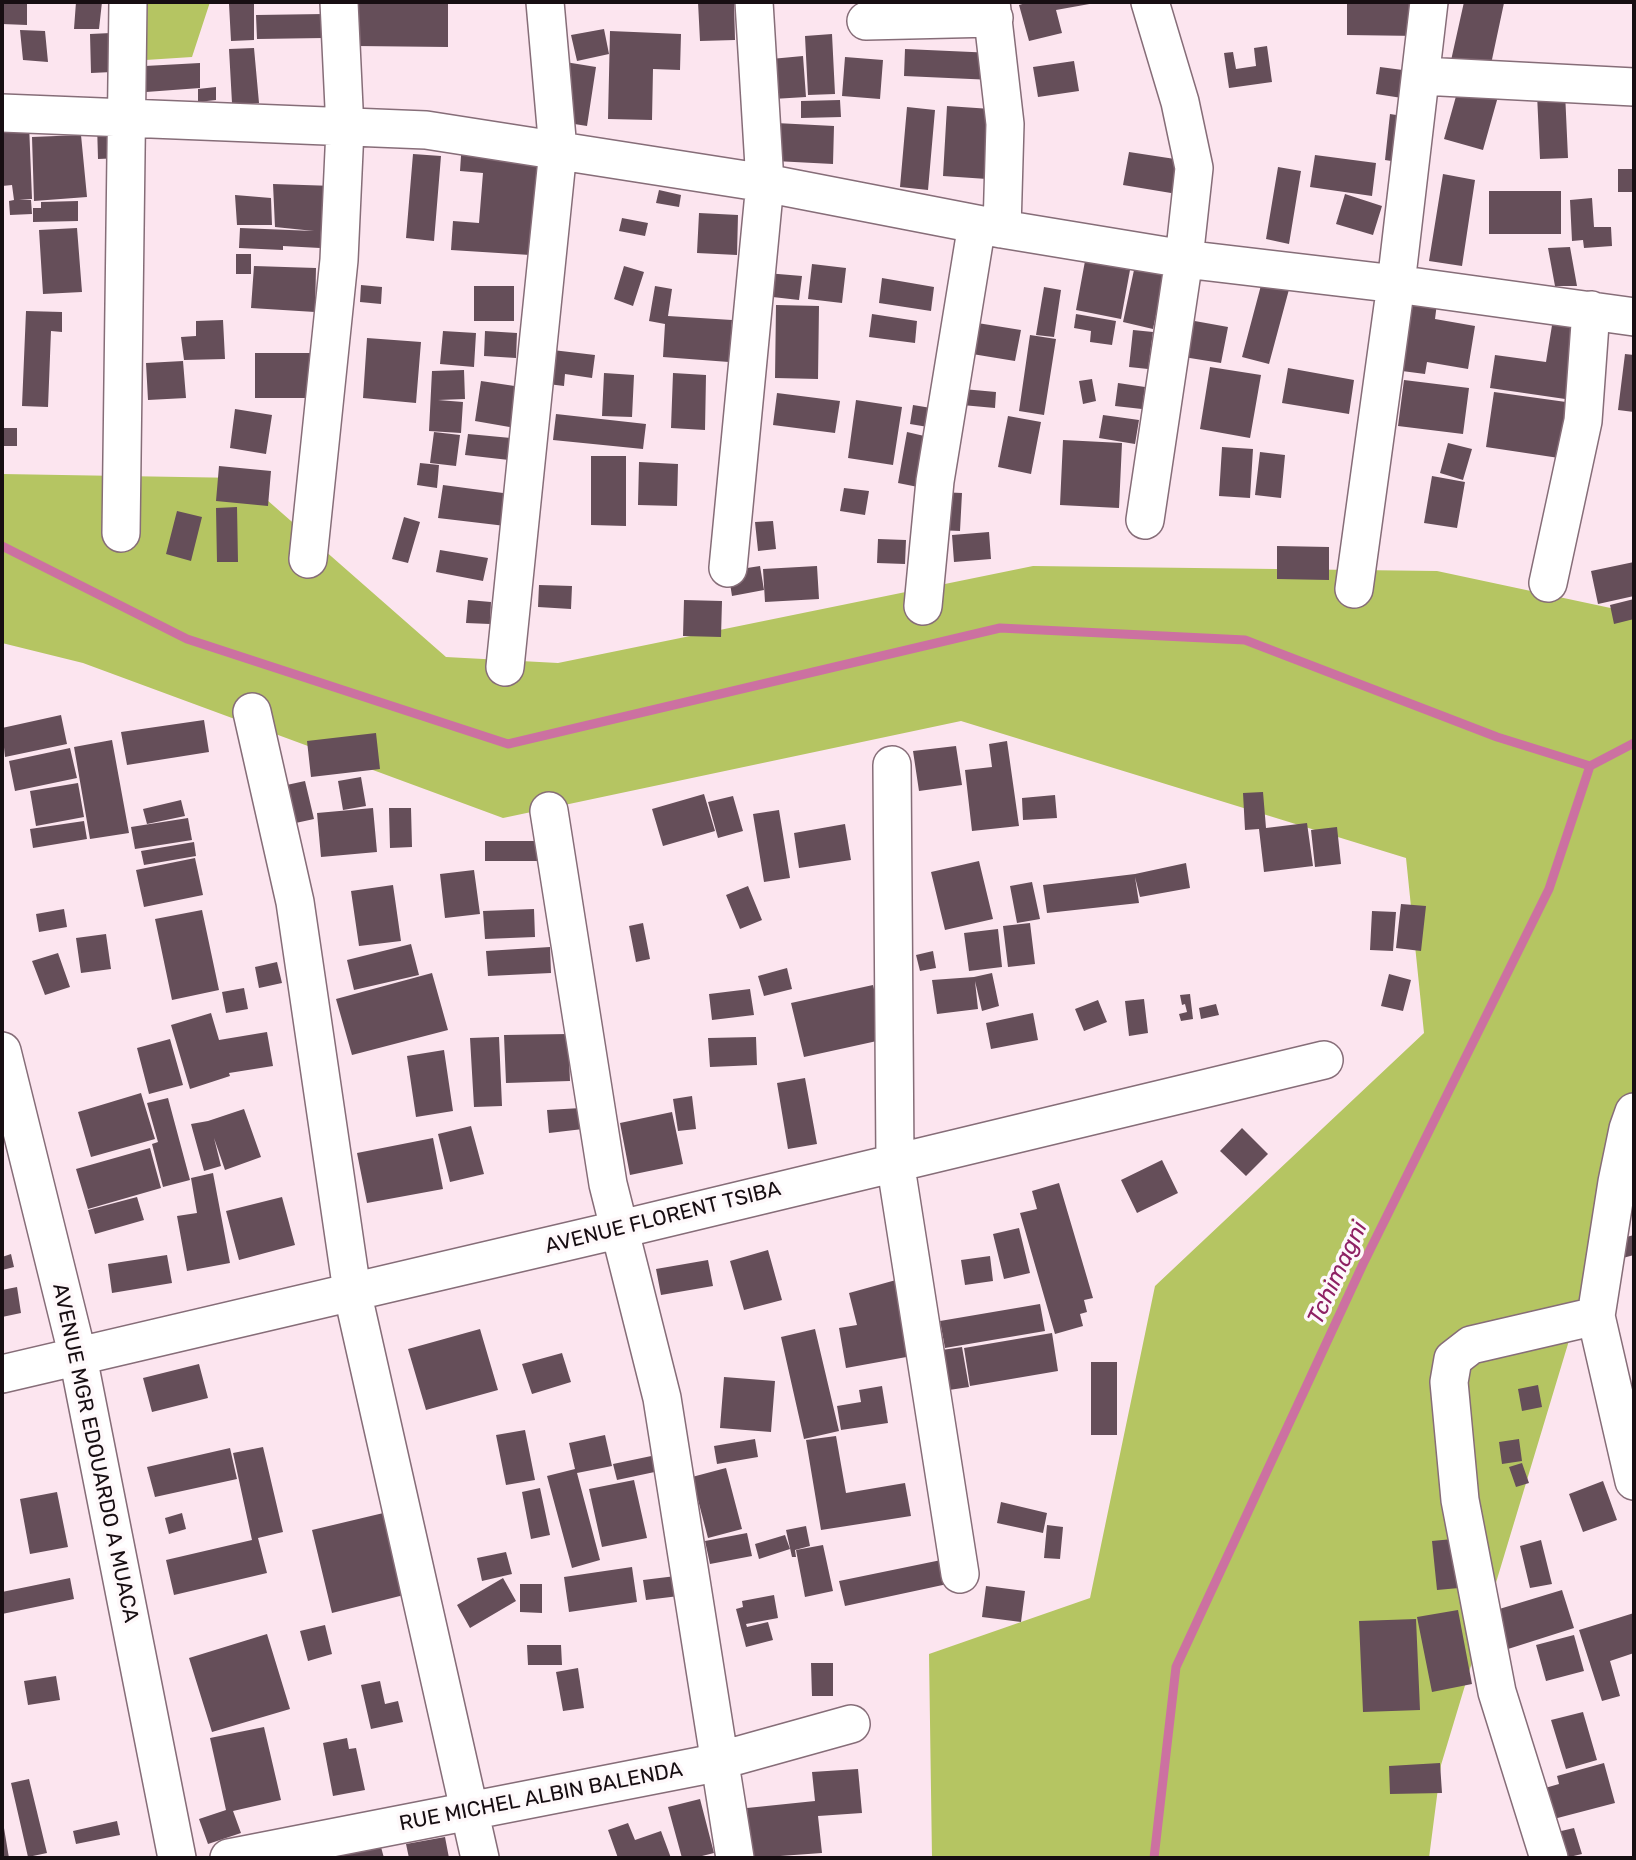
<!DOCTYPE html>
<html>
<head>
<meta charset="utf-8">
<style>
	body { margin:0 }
	#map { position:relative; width:1636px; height:1860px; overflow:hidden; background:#fce5ef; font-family:Rubik,sans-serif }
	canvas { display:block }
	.frame { position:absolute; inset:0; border:4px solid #170e12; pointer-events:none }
</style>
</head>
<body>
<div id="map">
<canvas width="1636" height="1860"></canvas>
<div class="frame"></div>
</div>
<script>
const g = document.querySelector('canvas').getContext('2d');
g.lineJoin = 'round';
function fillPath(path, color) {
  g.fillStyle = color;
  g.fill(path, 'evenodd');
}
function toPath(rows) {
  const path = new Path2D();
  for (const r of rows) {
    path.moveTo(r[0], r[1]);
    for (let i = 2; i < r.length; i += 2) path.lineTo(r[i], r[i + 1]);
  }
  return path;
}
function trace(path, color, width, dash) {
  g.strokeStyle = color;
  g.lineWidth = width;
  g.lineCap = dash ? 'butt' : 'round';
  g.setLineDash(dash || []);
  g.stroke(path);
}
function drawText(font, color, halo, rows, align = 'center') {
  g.font = font + ' Rubik,sans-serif';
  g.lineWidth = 7;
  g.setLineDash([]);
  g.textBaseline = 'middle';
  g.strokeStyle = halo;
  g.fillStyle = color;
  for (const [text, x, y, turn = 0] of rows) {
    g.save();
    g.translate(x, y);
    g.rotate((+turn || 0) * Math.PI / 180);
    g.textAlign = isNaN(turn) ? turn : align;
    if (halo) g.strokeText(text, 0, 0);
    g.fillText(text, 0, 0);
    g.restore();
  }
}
fillPath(toPath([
	[132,2,210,2,192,57,130,61],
	[2,474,242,478,446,657,558,663,1033,566,1437,571,1634,613,1634,1125,1441,1765,1429,1858,932,1858,929,1654,1090,1598,1155,1286,1424,1033,1406,858,961,721,503,818,83,663,2,643]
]), '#b5c562');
trace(toPath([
	[2,546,187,639,508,744,1000,628,1245,640,1497,737,1590,766],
	[1154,1858,1176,1667,1363,1264,1549,889,1590,766,1634,743]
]), '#cc71a1', 9);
fillPath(toPath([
	[2,2,27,2,27,25,2,24],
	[76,2,102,2,99,29,74,29],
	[371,2,448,2,448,47,357,46,355,3],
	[698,2,734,2,735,40,700,41],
	[1029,2,1095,2,1095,3,1056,10,1062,33,1029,41,1019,5],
	[1347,2,1419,2,1419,36,1347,35],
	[1464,2,1504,3,1487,83,1448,74],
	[229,4,254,4,254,40,231,41],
	[324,14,324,38,257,39,256,15],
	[604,29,609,54,577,61,571,35],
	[20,30,45,31,48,62,23,60],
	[610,31,681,34,680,70,653,69,652,120,608,119],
	[111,33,112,72,91,73,90,34],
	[832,34,835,94,808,95,805,36],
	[1267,46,1272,82,1229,88,1224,53,1233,52,1236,69,1256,66,1254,48],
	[254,48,259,103,232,103,229,49],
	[905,49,994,53,993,80,904,76],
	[803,56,806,97,773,99,771,59],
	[845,57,883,60,880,99,842,96],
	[559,61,596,67,587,126,549,120],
	[1074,61,1079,91,1038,97,1033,67],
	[200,63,200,88,146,92,145,66],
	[1380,67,1418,72,1415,100,1376,94],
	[1460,82,1499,93,1483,150,1444,139],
	[216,87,216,100,198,102,198,89],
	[1565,92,1568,158,1540,159,1537,94],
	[840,100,841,117,801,118,801,101],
	[947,106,991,109,987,179,943,176],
	[907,107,935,110,928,190,900,187],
	[1390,114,1409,117,1404,163,1385,160],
	[776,123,834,126,833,164,775,161],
	[2,124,29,124,32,199,19,199,31,200,32,214,10,215,9,201,14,200,12,185,2,186],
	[97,124,121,124,122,158,98,159],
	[81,135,87,197,34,201,32,137],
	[462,141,548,148,546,256,451,250,453,221,479,223,483,173,460,171],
	[1129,152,1188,161,1183,195,1123,185],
	[413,154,441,156,434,241,406,238],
	[1315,155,1376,163,1372,196,1310,187],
	[1278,167,1301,171,1289,244,1266,239],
	[1618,169,1634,169,1634,192,1618,192],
	[1443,174,1475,180,1462,266,1429,261],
	[273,184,334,186,337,232,321,230,320,248,283,246,283,250,239,248,240,228,314,231,275,227],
	[659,190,681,195,679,207,656,203],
	[1489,191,1561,191,1561,234,1489,234],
	[1345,194,1382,206,1373,235,1336,224],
	[235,195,271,198,272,225,237,225],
	[1592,198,1594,227,1611,227,1612,246,1584,248,1583,240,1572,241,1570,200],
	[78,201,78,221,33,222,33,208,41,208,41,202],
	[699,213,738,215,737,255,697,253],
	[622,218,648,223,645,236,619,231],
	[77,228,82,292,43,294,39,230],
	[1570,247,1577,286,1555,286,1548,248],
	[1138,251,1168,257,1153,329,1123,322],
	[236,254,251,254,251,274,236,274],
	[1085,261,1130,270,1121,319,1076,310],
	[812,264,846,268,842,303,808,299],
	[254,266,316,268,315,312,251,308],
	[624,266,644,272,633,306,614,299],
	[766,273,802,276,799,300,764,296],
	[1264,274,1291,282,1269,364,1242,357],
	[882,278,934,287,931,311,879,303],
	[361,285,382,287,381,304,360,302],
	[474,286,514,286,514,321,474,321],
	[655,286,672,289,668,316,732,320,729,362,663,357,665,324,649,321],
	[1044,287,1061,290,1054,337,1036,335],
	[1413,299,1437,303,1435,319,1475,326,1468,369,1427,362,1425,374,1402,371],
	[776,305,819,306,818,379,775,378],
	[1555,307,1585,311,1572,400,1490,388,1495,355,1546,362],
	[26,311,62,312,62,332,51,331,48,407,22,406],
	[872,314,917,321,915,343,869,337],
	[1076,314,1116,321,1112,345,1090,342,1091,331,1074,328],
	[1178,318,1228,327,1221,363,1171,355],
	[223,320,225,359,184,360,181,337,196,336,196,321],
	[965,321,1021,330,1015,361,960,352],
	[1133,330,1153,332,1148,369,1129,367],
	[443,331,476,333,474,367,440,364],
	[485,331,517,333,516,358,484,356],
	[1030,335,1056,339,1044,415,1019,411],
	[367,338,421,342,416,403,363,398],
	[544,349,595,355,592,378,565,374,564,386,540,383],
	[255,353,312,353,312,398,255,398],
	[1625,354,1634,355,1634,412,1618,410],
	[183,361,186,398,148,400,146,363],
	[1210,367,1261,375,1250,438,1200,429],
	[1288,368,1354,380,1349,414,1282,403],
	[464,370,465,399,438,400,463,402,461,433,429,431,432,371],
	[604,373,634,375,632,417,602,416],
	[673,373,706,375,705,430,671,428],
	[1092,379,1096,401,1083,404,1079,381],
	[1404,380,1469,388,1463,434,1398,426],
	[481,381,528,388,521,429,475,421],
	[1118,383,1145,387,1142,409,1115,406],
	[963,389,996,392,995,408,962,405],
	[1494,392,1566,402,1559,458,1486,447],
	[777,393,840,401,835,433,773,425],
	[856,400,902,407,893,465,848,458],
	[913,405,931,408,928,427,910,424],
	[235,409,272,415,266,454,230,448],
	[556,414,646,424,643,449,553,440],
	[1103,415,1139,420,1135,444,1099,438],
	[1008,416,1041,422,1031,474,998,467],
	[2,428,17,428,17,446,2,446],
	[434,432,460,435,456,466,430,463],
	[907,432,933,438,923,488,898,483],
	[468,434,511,438,509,460,465,455],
	[1063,440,1122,443,1119,508,1060,505],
	[1448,443,1472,449,1463,480,1440,473],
	[1222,447,1253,449,1250,498,1219,496],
	[1260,452,1285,455,1281,498,1255,495],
	[591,456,626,456,626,526,591,525],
	[639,462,678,464,677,506,638,505],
	[420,463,439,465,437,488,417,485],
	[219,466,271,471,268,506,216,501],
	[1432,476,1465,482,1457,528,1424,523],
	[443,485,518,495,514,527,438,518],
	[844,488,869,491,865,515,840,511],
	[939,492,962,493,960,531,937,530],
	[237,507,238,562,217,562,216,508],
	[177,511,202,517,191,561,166,554],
	[404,517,420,522,408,563,392,559],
	[773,521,776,549,758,551,755,522],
	[989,532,991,559,954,562,952,535],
	[878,539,906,540,905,564,877,563],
	[1277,546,1329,547,1329,580,1277,579],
	[440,550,488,558,483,581,436,572],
	[1634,562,1634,596,1598,604,1591,571],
	[760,566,764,590,732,596,728,571],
	[817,566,819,599,765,602,763,569],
	[539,585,572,586,571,609,538,607],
	[1634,599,1634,619,1614,624,1610,605],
	[468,600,491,602,490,624,466,623],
	[684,600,722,601,721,637,683,636],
	[61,715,67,744,5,757,2,728],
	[204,720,209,752,127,765,121,732],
	[376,733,380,769,311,777,307,741],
	[112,740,129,833,90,839,74,747],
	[1007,741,1019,826,972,831,965,770,992,767,989,744],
	[956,746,962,785,919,791,913,751],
	[70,748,77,778,15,791,9,761],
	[361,777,366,806,343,810,338,781],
	[305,781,314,819,291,824,282,786],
	[78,783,84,817,36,826,30,791],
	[1263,792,1266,828,1307,823,1313,866,1264,872,1259,829,1245,830,1243,793],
	[704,794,715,831,663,846,652,809],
	[1055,795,1057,818,1023,820,1022,798],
	[733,796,743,831,718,838,708,802],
	[181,800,185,816,147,824,143,809],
	[373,808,377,852,321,857,317,813],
	[389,808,411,808,412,847,390,848],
	[779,810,790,878,764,882,753,814],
	[188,818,192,840,135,849,131,827],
	[84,821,87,839,33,848,30,829],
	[845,824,851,860,799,868,794,833],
	[1337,827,1341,864,1315,867,1311,830],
	[485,841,546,841,546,861,485,861],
	[194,842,196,856,144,865,141,851],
	[195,858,203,895,144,907,136,870],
	[979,861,993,919,945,930,931,872],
	[1186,863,1190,888,1140,897,1135,877,1139,903,1047,913,1043,885,1135,874],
	[474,870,480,914,445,918,440,874],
	[1032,882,1040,919,1017,923,1010,886],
	[393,885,401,941,359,946,351,891],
	[748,886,762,920,740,929,726,895],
	[1401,904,1426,906,1421,951,1396,948],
	[64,909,67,927,39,932,36,914],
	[534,909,535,937,485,939,483,911],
	[202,910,219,990,172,1000,155,919],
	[1372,911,1396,912,1393,951,1370,950],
	[643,923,650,959,636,962,629,926],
	[1030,923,1035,964,1008,967,1003,926],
	[998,929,1002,967,969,971,964,933],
	[106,934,111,969,81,973,76,938],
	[411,944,419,975,354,990,347,960],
	[550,947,551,973,488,976,486,951],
	[933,951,936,968,920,971,916,955],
	[58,953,70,987,45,995,32,961],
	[277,962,282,983,259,988,255,967],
	[787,968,792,989,764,996,758,976],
	[432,973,448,1030,352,1055,336,999],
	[992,973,999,1006,982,1011,975,981,978,1009,937,1014,932,980,974,977],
	[1389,974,1411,980,1403,1011,1381,1006],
	[873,985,886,1039,804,1057,791,1003],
	[244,988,248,1009,226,1013,222,992],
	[750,989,754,1015,712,1020,709,994],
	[1190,994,1193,1019,1181,1021,1179,1014,1187,1012,1185,1004,1182,1005,1180,995],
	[1144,999,1148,1033,1129,1036,1125,1001],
	[1098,1000,1107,1022,1084,1031,1075,1009],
	[1216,1004,1219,1015,1201,1019,1199,1008],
	[211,1013,219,1040,267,1032,273,1066,229,1073,230,1076,190,1089,171,1025],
	[1033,1013,1038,1040,991,1049,986,1023],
	[568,1034,570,1081,506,1083,504,1035],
	[499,1037,502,1106,474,1107,470,1038],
	[756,1037,757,1065,710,1067,708,1038],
	[170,1039,183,1085,149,1094,137,1048],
	[444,1050,453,1111,416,1117,407,1056],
	[805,1078,817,1144,788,1149,777,1083],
	[141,1093,155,1139,91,1157,78,1112],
	[692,1096,696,1129,678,1131,673,1099],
	[168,1098,190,1180,163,1187,152,1144,158,1142,147,1103],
	[581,1108,583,1129,549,1133,547,1110],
	[244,1109,261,1157,225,1170,214,1138,221,1166,204,1171,191,1124,208,1121],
	[672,1112,683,1164,630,1175,620,1123],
	[471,1126,484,1174,450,1182,438,1134],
	[1242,1128,1268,1154,1246,1176,1220,1151],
	[433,1138,443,1189,367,1203,357,1153],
	[150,1148,161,1188,88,1209,76,1169],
	[1162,1160,1178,1193,1137,1213,1121,1180],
	[213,1173,230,1263,187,1271,177,1216,197,1213,191,1178],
	[1059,1183,1093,1298,1084,1300,1087,1312,1080,1314,1083,1326,1055,1334,1020,1213,1037,1209,1032,1191],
	[137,1197,144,1220,95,1234,88,1210],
	[282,1197,295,1245,239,1260,226,1211],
	[1019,1228,1030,1273,1004,1279,993,1234],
	[1634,1235,1634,1255,1604,1263,1599,1244],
	[768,1250,782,1300,744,1310,730,1261],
	[11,1254,14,1267,2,1270,2,1257],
	[167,1255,172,1283,112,1293,108,1264],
	[990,1256,993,1281,965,1285,961,1260],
	[708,1260,713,1286,661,1295,656,1269],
	[896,1280,912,1356,846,1368,839,1328,857,1325,849,1293],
	[17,1287,21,1313,2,1317,2,1290],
	[1040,1304,1045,1331,945,1348,940,1321],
	[480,1329,498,1390,426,1410,408,1349],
	[815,1329,839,1431,804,1439,781,1337],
	[1052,1333,1058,1371,970,1386,964,1348],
	[962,1347,969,1387,949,1390,942,1350],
	[562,1353,571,1382,532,1394,522,1364],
	[1091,1362,1117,1362,1117,1435,1091,1435],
	[199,1364,208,1398,152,1412,143,1378],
	[724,1377,775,1381,771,1432,720,1428],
	[1538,1385,1542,1407,1522,1411,1518,1389],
	[882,1386,888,1423,841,1430,837,1406,861,1402,859,1390],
	[525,1430,535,1480,506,1485,496,1435],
	[605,1435,612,1466,577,1473,600,1560,572,1568,547,1476,575,1469,569,1443],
	[836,1436,846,1493,905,1483,911,1516,821,1530,806,1440],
	[755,1439,758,1457,717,1464,714,1446],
	[1519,1439,1522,1461,1502,1464,1499,1442],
	[263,1447,283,1532,258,1538,267,1573,174,1595,166,1560,252,1540,233,1453],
	[230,1448,237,1479,155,1497,147,1467],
	[661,1454,664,1470,617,1480,613,1464],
	[1522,1463,1529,1483,1516,1487,1509,1467],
	[726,1468,742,1529,708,1538,692,1477],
	[634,1480,647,1538,602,1547,589,1489],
	[1603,1481,1617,1520,1583,1532,1569,1494],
	[540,1488,550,1535,531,1539,522,1492],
	[57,1492,68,1547,30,1554,20,1499],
	[1001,1502,1047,1513,1043,1533,997,1523],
	[396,1510,416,1592,332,1613,312,1530],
	[182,1513,186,1529,169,1534,165,1518],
	[1047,1525,1063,1527,1060,1559,1044,1558],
	[806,1526,810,1546,795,1550,796,1557,792,1557,786,1530],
	[747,1533,752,1556,710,1564,705,1541],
	[785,1535,790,1549,759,1559,755,1544],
	[1453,1539,1459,1588,1437,1590,1432,1541],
	[1541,1540,1552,1584,1530,1588,1520,1546],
	[823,1545,833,1591,805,1597,796,1550],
	[506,1552,512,1574,482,1581,477,1558],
	[946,1559,952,1583,845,1606,839,1581],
	[632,1567,637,1602,569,1612,564,1577],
	[676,1576,679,1596,646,1600,643,1580],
	[70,1578,74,1599,2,1614,2,1592],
	[503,1578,516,1601,470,1628,457,1605],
	[520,1584,542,1584,542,1613,520,1612],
	[986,1586,1025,1591,1021,1622,982,1617],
	[1562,1590,1574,1628,1508,1649,1496,1610],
	[774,1595,778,1618,746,1624,747,1627,768,1622,773,1640,746,1647,736,1609,743,1607,742,1601],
	[1458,1610,1472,1684,1432,1692,1417,1617],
	[1634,1613,1634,1653,1610,1661,1620,1696,1602,1701,1579,1630],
	[1416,1619,1420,1710,1363,1712,1359,1621],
	[325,1625,332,1654,308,1661,300,1631],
	[267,1634,290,1709,212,1732,189,1658],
	[1574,1635,1584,1671,1546,1681,1536,1645],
	[527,1645,561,1645,562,1665,528,1665],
	[811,1663,833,1663,833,1696,812,1696],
	[578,1668,584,1708,563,1711,556,1672],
	[56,1676,60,1700,28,1705,24,1681],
	[380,1681,385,1704,398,1701,403,1722,371,1729,361,1685],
	[1583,1712,1597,1760,1566,1769,1551,1720],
	[264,1727,281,1800,233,1811,241,1833,208,1844,199,1819,226,1810,210,1738],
	[347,1738,349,1749,356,1748,365,1790,333,1796,323,1743],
	[1440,1763,1442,1793,1390,1794,1389,1766],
	[1604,1763,1615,1803,1546,1821,1538,1790,1559,1784,1557,1776],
	[858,1769,862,1813,818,1816,822,1853,752,1858,747,1808,815,1801,812,1772],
	[29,1779,47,1853,28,1857,11,1783],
	[700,1799,714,1853,694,1858,682,1858,668,1807],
	[117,1821,120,1835,76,1844,73,1831],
	[2,1822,3,1822,9,1858,2,1858],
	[628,1823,635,1840,661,1831,671,1858,618,1858,608,1830],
	[1574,1828,1582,1854,1565,1858,1557,1832],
	[445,1837,449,1858,409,1858,406,1844],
	[381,1847,384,1858,340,1858,339,1855]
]), '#654e59');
const street = toPath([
	[991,2,1005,124,1002,229],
	[866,21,994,18],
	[1422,76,1634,87],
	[2,113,426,130,765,183,1002,229,1184,259,1396,284,1634,317],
	[1145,520,1184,259,1194,168,1180,102,1150,2],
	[121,533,128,2],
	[308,559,339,260,345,129,339,2],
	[728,568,765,183,754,2],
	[1548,583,1583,421,1591,310],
	[1354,589,1396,284,1429,2],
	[923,606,935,481,977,224],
	[505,667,558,150,545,2],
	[252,712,295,902,352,1291,480,1858],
	[892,765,895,1161,960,1574],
	[549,811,608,1184,662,1398,735,1858],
	[2,1051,78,1357,177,1858],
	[1634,1112,1628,1129,1617,1182,1596,1316,1634,1481],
	[2,1374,621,1229,1324,1060],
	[229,1858,700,1766,851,1724],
	[1549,1858,1497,1692,1460,1500,1449,1382,1453,1359,1471,1345,1596,1316]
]);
trace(street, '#866d78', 40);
trace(street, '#fff', 37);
drawText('21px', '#170e12', '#fef8fa', [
	["AVENUE FLORENT TSIBA",663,1218,-14],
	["AVENUE MGR EDOUARDO A MUACA",95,1453,78],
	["RUE MICHEL ALBIN BALENDA",541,1797,-11]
]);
drawText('italic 23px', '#8e2163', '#fef8fa', [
	["Tchimagni",1338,1273,-65]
]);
</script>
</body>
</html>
